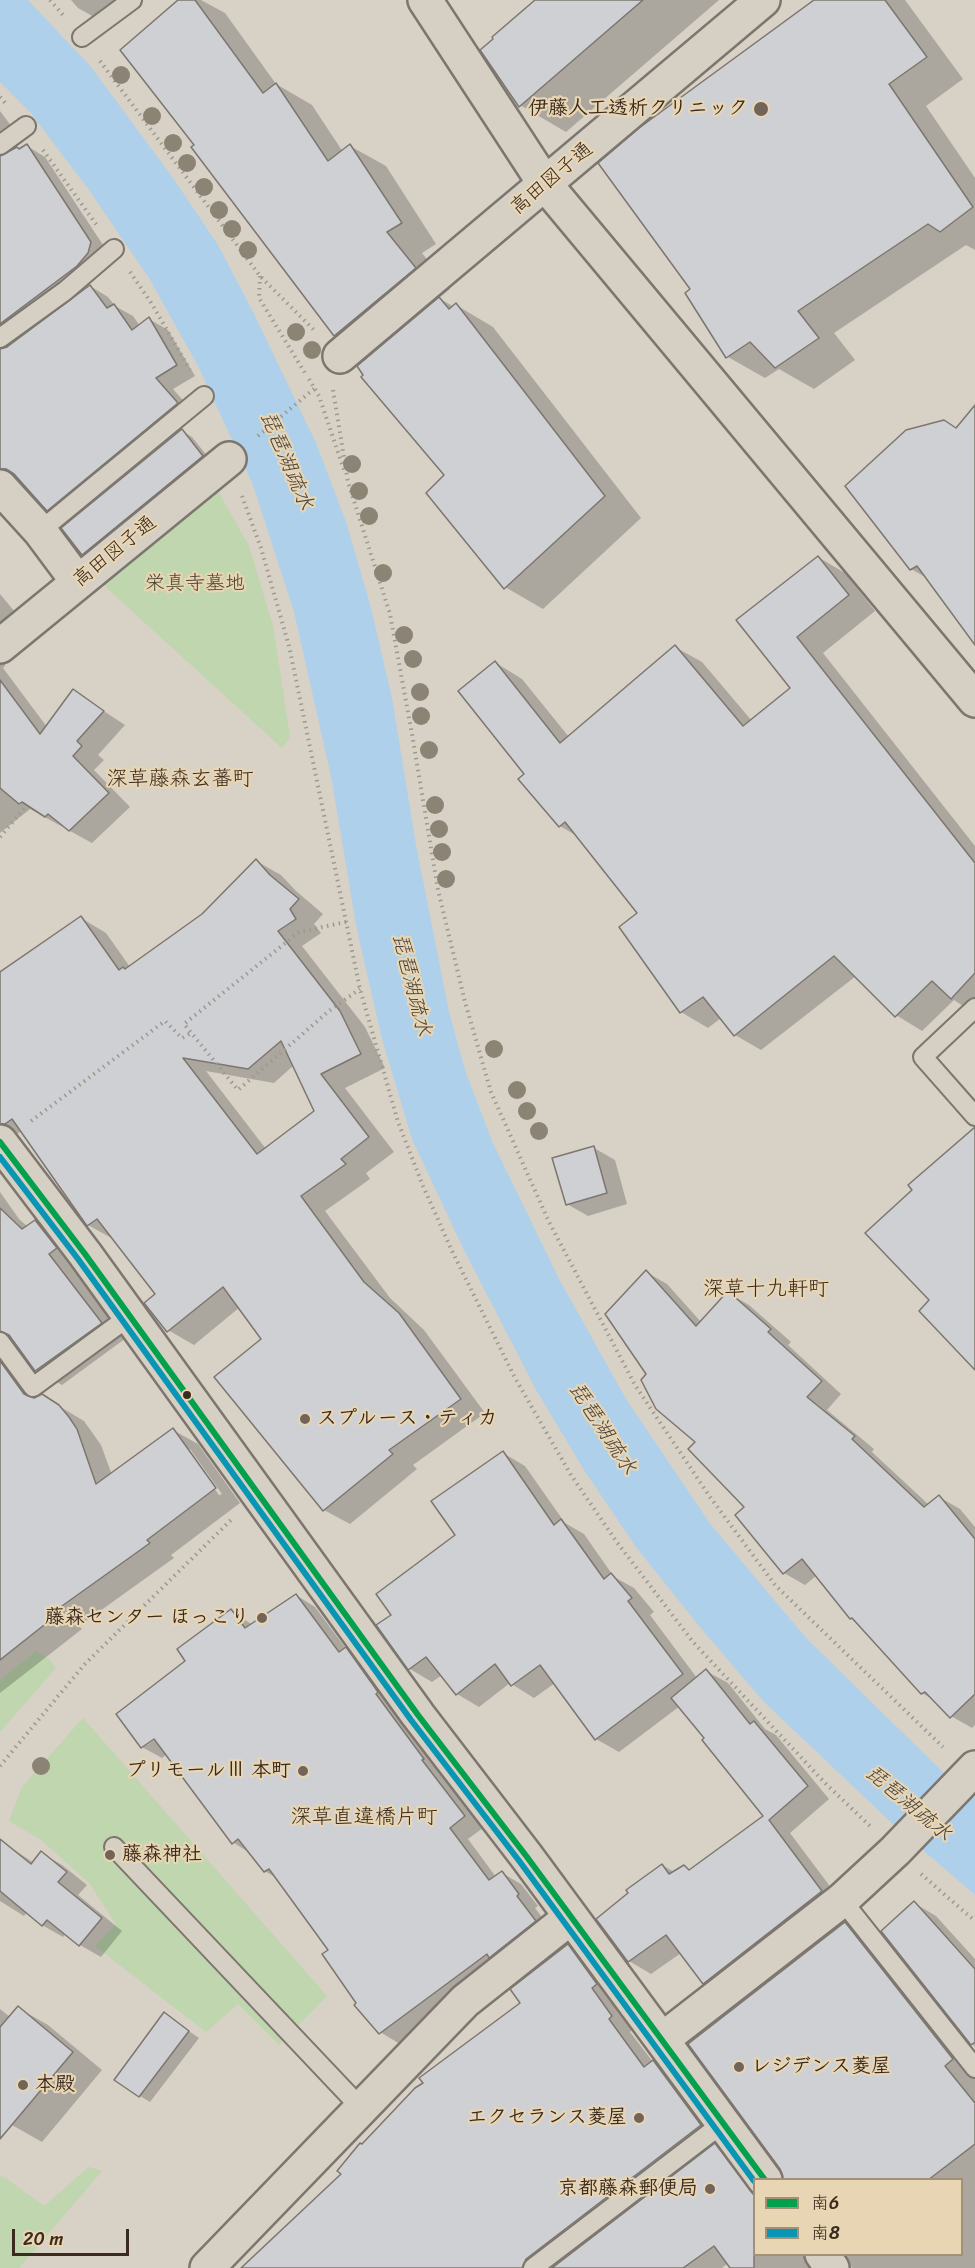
<!DOCTYPE html>
<html>
<head>
<meta charset="utf-8">
<style>
	body { margin:0 }
	#map { position:relative; width:975px; height:2268px; overflow:hidden; background:#d7d1c6; font-family:Sriracha,"Klee One",sans-serif }
	canvas { display:block }
	.legend { position:absolute; left:753px; top:2178px; width:210px; height:78px; box-sizing:border-box; background:#e7d5b3; border:2px solid #a29177; margin:0; padding:8px 10px; list-style:none; font-size:18px; color:#3b2a1e }
	.legend li { display:flex; align-items:center; gap:12px; height:30px }
	.legend b { width:30px; border:2px solid #a29177 }
	.scale { position:absolute; left:12px; top:2229px; width:117px; height:27px; box-sizing:border-box; border:3px solid #3b2a1e; border-top:0; padding-left:8px; font-size:18px; line-height:21px; white-space:nowrap; color:#3b2a1e; -webkit-text-stroke:4px #e7d5b3; paint-order:stroke }
</style>
</head>
<body>
<div id="map">
<canvas width="975" height="2268"></canvas>
<ul class="legend">
<li><b style="height:8px;background:#03a04e"></b>南6</li>
<li><b style="height:8px;background:#0996b4"></b>南8</li>
</ul>
<div class="scale">20 m</div>
</div>
<script>
const g = document.querySelector('canvas').getContext('2d');
g.lineJoin = 'round';
function fillPath(path, color) {
  g.fillStyle = color;
  g.fill(path, 'evenodd');
}
function toPath(rows) {
  const path = new Path2D();
  for (const r of rows) {
    path.moveTo(r[0], r[1]);
    for (let i = 2; i < r.length; i += 2) path.lineTo(r[i], r[i + 1]);
  }
  return path;
}
function trace(path, color, width, dash) {
  g.strokeStyle = color;
  g.lineWidth = width;
  g.lineCap = dash ? 'butt' : 'round';
  g.setLineDash(dash || []);
  g.stroke(path);
}
function drawText(font, color, halo, rows, align = 'center') {
  g.font = font + ' Sriracha,"Klee One",sans-serif';
  g.lineWidth = 4.5;
  g.setLineDash([]);
  g.textBaseline = 'middle';
  g.strokeStyle = halo;
  g.fillStyle = color;
  for (const [text, x, y, turn = 0] of rows) {
    g.save();
    g.translate(x, y);
    g.rotate((+turn || 0) * Math.PI / 180);
    g.textAlign = isNaN(turn) ? turn : align;
    if (halo) g.strokeText(text, 0, 0);
    g.fillText(text, 0, 0);
    g.restore();
  }
}
fillPath(toPath([
	[214,484,249,546,273,626,290,737,282,748,98,580],
	[36,1651,47,1657,56,1668,0,1732,0,1680],
	[83,1718,327,1996,279,2045,238,2004,206,2032,95,1946,116,1924,89,1883,40,1839,9,1821,22,1787],
	[89,2167,102,2171,19,2268,0,2268,0,2176,7,2179,44,2206]
]), '#bfd6ae');
fillPath(toPath([
	[0,0,28,0,91,67,173,178,218,245,254,314,316,443,346,522,370,604,392,698,416,845,449,1012,465,1070,492,1141,559,1279,626,1399,711,1525,807,1639,946,1775,975,1799,975,1895,896,1827,764,1702,699,1626,636,1547,584,1470,535,1388,463,1248,412,1139,382,1039,357,930,331,776,294,612,253,485,197,364,149,278,89,190,30,112,0,82]
]), '#aed0ea');
fillPath(toPath([
	[71,0,115,0,94,17,78,8],
	[181,0,201,0,225,13,276,84,312,105,343,152,350,146,386,166,436,244,422,253,450,289,439,298,454,307,456,305,493,327,641,518,543,609,505,587,446,475,371,356,335,335,193,147,196,145],
	[538,0,719,0,566,132,520,105],
	[824,0,905,0,963,79,926,106,975,178,975,250,966,245,834,333,855,360,814,389,779,369,765,378,728,357,692,290],
	[0,111,21,139,4,154,20,150,27,146,45,157,109,254,11,340,7,348,90,286,108,297,115,306,133,316,140,326,149,319,168,330,195,376,173,389,195,414,66,520,48,510,20,479,0,468],
	[975,422,975,642,927,578,911,569,957,429],
	[182,431,192,437,212,462,94,559,83,553],
	[818,557,845,573,875,611,823,653,975,846,975,1014,954,1000,922,1031,896,1015,856,976,761,1050,735,1035,721,1018,708,1028,681,1012,639,914,577,836,560,826,526,774,496,663,522,679,569,737,675,647,702,662,752,721,793,689,738,621],
	[0,594,29,629,5,652,5,666,3,668,47,727,73,691,125,725,98,755,104,760,94,770,130,807,92,843,30,809,0,833],
	[256,861,281,875,296,891,323,914,314,924,321,933,302,946,365,1027,385,1068,345,1088,394,1152,366,1173,370,1179,325,1211,390,1298,424,1330,485,1413,413,1465,417,1469,350,1524,324,1510,263,1339,240,1307,194,1345,168,1330,157,1295,115,1240,88,1225,21,1131,0,1148,0,974,81,918,106,933,130,967,203,915],
	[294,1065,316,1111,266,1149,206,1071,274,1083],
	[594,1148,615,1160,627,1204,588,1216,567,1204],
	[0,1192,19,1219,28,1227,35,1221,61,1236,81,1263,73,1269,126,1338,62,1385,36,1370,18,1347,14,1358,16,1365,40,1397,42,1396,84,1421,101,1445,112,1475,173,1430,198,1444,240,1503,171,1555,174,1558,79,1626,82,1629,0,1693],
	[186,1449,190,1449,222,1494,219,1495],
	[646,1272,667,1284,701,1322,728,1293,749,1305,791,1342,788,1345,841,1394,827,1410,874,1449,872,1452,929,1505,939,1497,960,1509,975,1527,975,1725,972,1728,951,1716,937,1702,922,1693,851,1618,817,1575,805,1585,784,1573,746,1507,648,1374],
	[503,1453,525,1466,565,1523,584,1534,614,1577,634,1588,654,1612,650,1615,697,1678,706,1671,728,1683,765,1729,776,1735,829,1799,790,1833,844,1905,726,1996,704,1983,681,1953,651,1974,629,1961,662,1865,674,1872,690,1871,765,1816,680,1706,619,1752,596,1739,555,1683,534,1698,510,1683,479,1707,457,1694,442,1675,432,1682,410,1669,394,1615,457,1536],
	[296,1595,315,1607,347,1650,365,1660,443,1770,441,1772,483,1828,468,1839,496,1877,502,1873,521,1884,538,1906,535,1908,554,1933,400,2044,380,2032,358,2003,330,1950,278,1879,265,1871,250,1853,234,1843,167,1754,162,1758,142,1747,188,1661,231,1611,253,1625],
	[161,1735,147,1745,147,1742],
	[1,1841,34,1863,41,1853,62,1865,87,1885,78,1895,122,1931,101,1957,80,1945,66,1933,63,1937,42,1925,27,1912,24,1916,0,1901],
	[914,1903,936,1916,975,1959,975,2047,883,1931],
	[845,1924,867,1936,975,2073,975,2268,852,2268,846,2254,962,2254,962,2180,785,2180],
	[568,1945,590,1958,613,2001,633,2029,630,2032,653,2062,675,2074,722,2138,714,2145,737,2158,754,2182,754,2254,830,2254,825,2268,732,2268,728,2263,722,2268,247,2268,343,2174,363,2146,522,2004],
	[18,2008,48,2025,102,2070,42,2142,12,2125,0,2115,0,2009,10,2017],
	[164,2014,199,2038,150,2102,140,2096]
]), '#0003');
const building = toPath([
	[178,0,195,0,263,93,276,83,328,161,350,144,402,223,387,232,416,268,334,336,191,147,194,145,120,50,178,0],
	[535,0,643,0,519,107,480,50,493,39,492,37,535,0],
	[814,0,885,0,927,57,889,84,973,207,940,232,928,224,798,311,819,338,775,368,750,342,726,358,685,293,690,289,598,163,639,128,814,0],
	[27,144,91,242,88,253,77,266,0,324,0,156,17,147,19,149,27,144],
	[90,285,107,308,114,304,132,330,149,317,177,365,156,378,178,403,47,511,14,474,6,469,0,469,0,349,7,347,90,285],
	[439,297,449,309,456,303,605,496,504,589,426,493,444,475,361,377,363,375,357,366,439,297],
	[975,405,975,645,917,566,910,570,845,486,906,430,944,420,956,428,975,405],
	[182,429,203,456,82,555,61,528,182,429],
	[818,556,849,595,797,637,975,863,975,973,951,999,932,981,895,1017,834,956,734,1036,703,997,680,1013,619,927,637,913,565,822,559,827,518,779,524,774,458,691,495,661,560,743,675,645,743,726,790,688,736,620,818,556],
	[0,680,40,734,73,689,104,711,77,741,82,746,73,756,109,793,69,831,48,814,45,817,22,802,19,804,0,788,0,680],
	[256,859,270,875,299,899,290,909,296,919,278,931,340,1011,361,1054,321,1074,369,1137,341,1159,346,1164,301,1196,364,1282,399,1313,461,1399,389,1450,393,1454,323,1511,214,1377,261,1339,223,1287,167,1332,144,1303,155,1294,97,1219,87,1226,12,1119,5,1124,0,1124,0,972,81,916,119,970,123,967,125,969,202,914,256,859],
	[281,1041,314,1111,257,1154,183,1058,248,1069,281,1041],
	[975,1127,975,1370,919,1311,929,1300,865,1233,912,1190,908,1185,975,1127],
	[594,1146,607,1193,566,1205,552,1158,594,1146],
	[0,1208,22,1229,35,1220,57,1248,49,1254,102,1323,35,1371,9,1335,0,1331,0,1208],
	[646,1270,696,1326,728,1291,771,1329,768,1332,822,1381,807,1397,855,1436,852,1439,924,1507,939,1495,975,1539,975,1694,950,1718,925,1692,921,1694,852,1618,850,1619,802,1559,783,1574,735,1515,744,1507,688,1449,695,1442,656,1409,641,1380,646,1374,605,1314,646,1270],
	[0,1361,24,1394,34,1398,42,1394,59,1405,69,1417,77,1429,96,1484,173,1428,216,1488,147,1540,150,1543,55,1611,58,1614,0,1660,0,1361],
	[503,1451,554,1525,561,1519,604,1579,611,1573,632,1598,628,1601,683,1674,595,1740,540,1665,511,1686,495,1664,456,1695,426,1657,408,1670,376,1625,391,1615,376,1594,455,1535,431,1501,503,1451],
	[296,1594,339,1652,346,1647,378,1692,376,1694,424,1759,422,1760,465,1816,450,1828,489,1880,502,1871,519,1894,517,1896,536,1921,489,1958,487,1954,379,2034,354,2005,356,2003,322,1954,328,1950,269,1869,264,1872,238,1839,232,1844,154,1739,141,1748,116,1714,185,1661,177,1649,231,1609,245,1628,296,1594],
	[706,1669,750,1724,754,1721,808,1786,769,1820,822,1891,703,1984,666,1935,628,1962,596,1919,628,1893,626,1890,662,1864,669,1874,684,1865,689,1870,763,1816,702,1740,704,1738,671,1698,706,1669],
	[0,1839,31,1864,41,1851,67,1872,58,1882,102,1918,79,1946,47,1920,42,1926,0,1891,0,1839],
	[914,1901,975,1969,975,2042,971,2045,881,1931,914,1901],
	[845,1922,953,2059,945,2066,975,2103,975,2144,928,2180,783,2180,780,2169,688,2044,845,1922],
	[568,1944,597,1984,592,1988,612,2016,609,2019,644,2067,653,2060,701,2125,526,2259,522,2268,241,2268,341,2174,337,2171,360,2143,362,2144,415,2088,423,2083,419,2078,520,2003,510,1989,568,1944],
	[18,2006,73,2052,0,2139,0,2027,18,2006],
	[164,2012,189,2031,139,2097,114,2080,164,2012],
	[715,2143,754,2195,754,2268,730,2268,714,2246,683,2268,552,2268,715,2143]
]);
fillPath(building, '#cfd0d4');
trace(building, '#7c766f', 1.5);
const lane = toPath([
	[82,37,132,0],
	[0,145,26,126],
	[0,338,65,291,114,249],
	[40,531,204,396],
	[975,1008,923,1057,975,1116],
	[0,1342,33,1387,130,1316],
	[114,1847,361,2108],
	[842,1900,975,2068],
	[533,2268,723,2123]
]);
const street = toPath([
	[425,0,545,184,975,700],
	[340,356,763,0],
	[0,487,40,531,78,582],
	[0,646,229,459],
	[0,1142,85,1254,418,1715,527,1857,765,2180],
	[663,2039,842,1900,895,1851,975,1768],
	[822,2254,832,2268],
	[207,2268,465,2001,571,1917]
]);
trace(lane, '#7c766f', 22);
trace(street, '#7c766f', 38);
trace(toPath([
	[50,0,63,15],
	[100,61,260,276,315,331],
	[0,97,6,104],
	[43,150,98,227],
	[130,272,152,304,190,370],
	[260,276,259,298,305,373],
	[309,379,319,396,344,470],
	[333,390,348,482,390,614,412,734,438,890,465,1002,491,1092,549,1222,635,1385,710,1497,775,1585,943,1747],
	[258,436,315,388],
	[242,496,261,548,289,646,360,989,398,1122,423,1186,452,1251,515,1378,571,1475,616,1541,693,1642,825,1783,870,1826],
	[0,837,26,806],
	[346,922,299,932,184,1024,238,1090,329,1011,360,989],
	[31,1121,165,1021,182,1038,191,1033],
	[0,1766,84,1665,233,1518],
	[921,1874,975,1921]
]), '#9e988f', 4, [1.5, 4.5]);
trace(lane, '#d6d0c4', 18);
trace(street, '#d6d0c4', 33);
trace(toPath([
	[0,1142,85,1254,418,1715,527,1857,765,2180]
]), '#03a04e', 6);
trace(toPath([
	[0,1157,78,1259,411,1720,520,1862,754,2181]
]), '#0996b4', 6);
g.fillStyle = '#8b8474';
for (const [x, y] of [
	[121,75],
	[152,116],
	[173,143],
	[187,163],
	[204,187],
	[219,210],
	[232,229],
	[248,250],
	[296,332],
	[312,350],
	[352,464],
	[359,491],
	[369,516],
	[383,573],
	[404,635],
	[413,659],
	[420,692],
	[421,716],
	[429,750],
	[435,805],
	[439,829],
	[442,852],
	[446,879],
	[494,1049],
	[517,1090],
	[527,1111],
	[539,1131],
	[41,1766]
]) {
  g.beginPath();
  g.arc(x, y, 9, 0, 2 * Math.PI);
  g.fill();
}
for (const [x, y, r, color] of [
	[761,109,8,"#726459"],
	[187,1395,5,"#3b2a1e"],
	[305,1419,6,"#726459"],
	[262,1618,6,"#726459"],
	[303,1771,6,"#726459"],
	[110,1855,6,"#726459"],
	[739,2067,6,"#726459"],
	[23,2085,6,"#726459"],
	[639,2118,6,"#726459"],
	[710,2189,6,"#726459"]
]) {
  const dot = new Path2D();
  dot.arc(x, y, r, 0, 2 * Math.PI);
  g.fillStyle = color;
  g.fill(dot);
  trace(dot, '#e7d5b3', 2);
}
drawText('bold 20px', '#3b2a1e', '#e7d5b3', [
	["伊藤人工透析クリニック",748,109],
	["スプルース・ティカ",317,1419,"left"],
	["藤森センター ほっこり",250,1618],
	["プリモールⅢ 本町",291,1771],
	["藤森神社",122,1855,"left"],
	["レジデンス菱屋",751,2067,"left"],
	["本殿",35,2085,"left"],
	["エクセランス菱屋",627,2118],
	["京都藤森郵便局",698,2189]
], 'right');
drawText('20px', '#3b2a1e', '#e7d5b3', [
	["高田図子通",552,179,-40],
	["高田図子通",115,552,-39]
]);
drawText('20px', '#4c4531', '#e7d5b3', [
	["栄真寺墓地",195,584]
]);
drawText('italic 21px', '#4a433f', '#e7d5b3', [
	["琵琶湖疏水",286,461,67],
	["琵琶湖疏水",411,985,76],
	["琵琶湖疏水",602,1429,57],
	["琵琶湖疏水",908,1804,40]
]);
drawText('21px', '#3b2a1e', '#e7d5b3', [
	["深草藤森玄蕃町",180,780],
	["深草十九軒町",766,1290],
	["深草直違橋片町",364,1818]
]);
</script>
</body>
</html>
